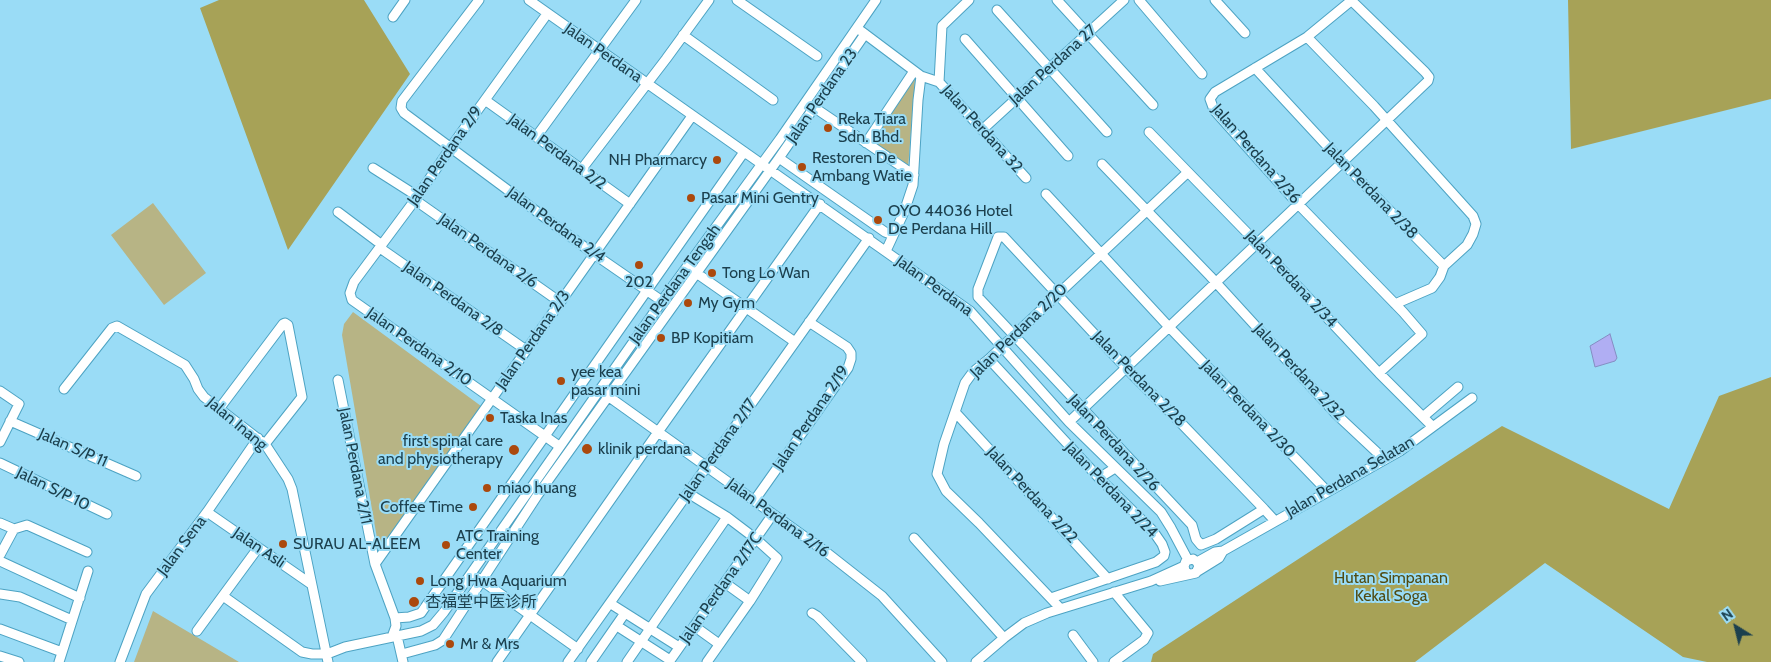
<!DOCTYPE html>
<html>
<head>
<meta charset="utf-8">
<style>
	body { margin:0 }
	#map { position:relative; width:1771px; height:662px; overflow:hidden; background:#9adcf6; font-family:Cabin,sans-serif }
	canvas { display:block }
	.north { position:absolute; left:1711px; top:602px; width:50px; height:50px; -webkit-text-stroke:4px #9adcf6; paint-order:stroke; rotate:324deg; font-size:14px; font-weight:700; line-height:20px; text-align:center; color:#1c404e }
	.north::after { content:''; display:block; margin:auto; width:18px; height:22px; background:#1c404e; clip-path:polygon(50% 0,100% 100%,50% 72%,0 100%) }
</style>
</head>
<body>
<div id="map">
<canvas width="1771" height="662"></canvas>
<div class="north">N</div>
</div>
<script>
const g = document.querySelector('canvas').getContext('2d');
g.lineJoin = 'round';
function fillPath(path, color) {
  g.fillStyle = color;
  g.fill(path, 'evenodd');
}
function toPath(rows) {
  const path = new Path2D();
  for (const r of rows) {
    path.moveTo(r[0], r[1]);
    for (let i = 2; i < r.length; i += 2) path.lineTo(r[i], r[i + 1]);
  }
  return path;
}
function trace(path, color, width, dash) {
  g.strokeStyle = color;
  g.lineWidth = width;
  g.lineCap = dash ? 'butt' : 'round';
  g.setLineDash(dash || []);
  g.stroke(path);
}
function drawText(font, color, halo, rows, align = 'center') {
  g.font = font + ' Cabin,"Noto Sans SC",sans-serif';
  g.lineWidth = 4;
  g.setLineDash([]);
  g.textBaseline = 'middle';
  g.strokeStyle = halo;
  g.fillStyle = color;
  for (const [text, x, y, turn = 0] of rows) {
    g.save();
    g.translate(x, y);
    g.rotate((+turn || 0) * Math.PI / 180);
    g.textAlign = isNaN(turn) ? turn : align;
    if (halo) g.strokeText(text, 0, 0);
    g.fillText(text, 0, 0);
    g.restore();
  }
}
fillPath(toPath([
	[913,79,915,80,908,168,873,143],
	[153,203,206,273,164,305,111,235],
	[353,312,481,406,379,550,342,335,344,324],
	[153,611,239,662,134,662]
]), '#b7b485');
fillPath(toPath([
	[219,0,364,0,410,74,288,250,200,8],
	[1568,0,1771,0,1771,99,1571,149],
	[1771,377,1771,662,1707,662,1683,657,1545,563,1415,662,1151,662,1153,654,1502,426,1669,509,1719,396]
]), '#a7a257');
const water = toPath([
	[1610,334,1617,358,1615,361,1595,367,1590,346,1610,334]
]);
fillPath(water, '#b0aef3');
trace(water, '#848dc2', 1);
const minor = toPath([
	[479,0,402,101,401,108,404,113,594,254,662,301],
	[529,0,970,311,1069,422,1161,512,1171,528,1188,560],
	[737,0,817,56],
	[969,0,942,26,939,82,1026,178],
	[1057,0,1153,105],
	[1139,0,1202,74],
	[1215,0,1245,33],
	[1352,0,1307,37,1215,92,1210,99,1214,110,1298,204,1403,312,1422,334,1379,373],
	[997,10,1107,132],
	[547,14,451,147,415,200,354,282,350,293,352,300,559,446],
	[393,17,405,0],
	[861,31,921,76,939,82],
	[865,34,779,158,885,232,893,235],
	[683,35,773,100],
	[1307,37,1374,106,1473,216,1476,224,1473,234,1467,245,1444,266,1440,277,1432,288,1395,304],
	[965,39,1068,156],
	[1255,68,1342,162,1444,266],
	[485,100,630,204],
	[815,108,914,175],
	[982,130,1124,0],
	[1149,132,1257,243,1379,373,1432,426],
	[536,137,636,0],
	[866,143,914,71],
	[1102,164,1210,276,1336,414,1384,459],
	[373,168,417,196],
	[581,170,666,59,709,0],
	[1046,194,1169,327,1327,491],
	[415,200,560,302],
	[338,212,382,245],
	[380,248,526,350],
	[886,251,904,212,913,185,918,100,921,76],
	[692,270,795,342],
	[989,359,1099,478,1153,531,1162,544,1165,552,1164,556,1156,562,1051,598],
	[338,380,375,564,395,618,396,626,392,637],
	[64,389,112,328,117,326,185,365,194,379,198,389,204,397,265,444,288,479,292,489,328,662],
	[0,391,19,404,0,442],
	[605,394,826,552,882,596,942,662],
	[219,409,283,324,285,323,288,325,302,397,265,444],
	[955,412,1108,579],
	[1424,416,1458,387],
	[10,421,136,476],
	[1069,422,1428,81,1429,77,1425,72,1352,1],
	[0,463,107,514],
	[1099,478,1115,468],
	[688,493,727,517,756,539,777,558,750,601,707,662],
	[754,501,848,368,851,359,851,353,847,347,809,322],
	[1264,509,1216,539,1201,545,1196,539,1192,525,978,297,978,289,998,237,1004,237,1126,368,1180,422,1264,509,1275,521],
	[207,512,311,584],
	[0,523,14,529,27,525,87,552],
	[914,538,1004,638],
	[0,555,14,529],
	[0,561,80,598],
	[1197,562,1215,552,1223,551,1400,451,1472,398],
	[375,564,692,116],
	[1198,571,1219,558,1223,551],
	[478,578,578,649],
	[1160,581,1196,573,1199,566,1197,562,1193,559,1186,561,1184,566,1185,571,1189,574],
	[725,583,750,601],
	[0,594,20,597,72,620],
	[223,596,302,652,312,654,327,654,345,647,421,631,433,625,444,612,662,301,780,139,876,0],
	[611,604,679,647],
	[1060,608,979,523,946,491,937,474,944,444,965,383,973,372,989,359,1188,172],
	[812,613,817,616,862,662],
	[395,618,409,617,421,613,744,152],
	[617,626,670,660],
	[694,626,719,644],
	[0,629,62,652],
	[197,631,258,548],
	[1073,635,1093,662],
	[397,636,403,662],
	[402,654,435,645,443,640,537,496,779,158],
	[0,656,19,662],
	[59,662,88,571],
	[120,662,146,594,207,512,258,438],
	[497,662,658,432,820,204],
	[568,662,869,238],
	[591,662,625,613],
	[627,662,727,517],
	[669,662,773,514],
	[976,662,1004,638,1024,623,1047,613,1151,581,1184,566],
	[1114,662,1144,640,1148,633,1114,592]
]);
trace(minor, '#4da3c3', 11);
trace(minor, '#fff', 9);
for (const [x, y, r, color] of [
	[828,128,5,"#ab490d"],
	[717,160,5,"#ab490d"],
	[802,167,5,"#ab490d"],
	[691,198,5,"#ab490d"],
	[878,220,5,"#ab490d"],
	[639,265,5,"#ab490d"],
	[712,273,5,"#ab490d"],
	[688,303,5,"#ab490d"],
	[661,338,5,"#ab490d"],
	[561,381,5,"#ab490d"],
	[490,418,5,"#ab490d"],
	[587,449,6,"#ab490d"],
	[514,450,6,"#ab490d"],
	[487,488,5,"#ab490d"],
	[473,507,5,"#ab490d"],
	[283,544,5,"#ab490d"],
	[446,545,5,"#ab490d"],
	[420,581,5,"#ab490d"],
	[414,602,6,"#ab490d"],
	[450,644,5,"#ab490d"]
]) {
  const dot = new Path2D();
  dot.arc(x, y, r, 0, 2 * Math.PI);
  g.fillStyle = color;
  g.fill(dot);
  trace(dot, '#9adcf6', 2);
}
drawText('16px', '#1c404e', '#9adcf6', [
	["Jalan Perdana",603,53,35],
	["Jalan Perdana 27",1053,65,-42],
	["Jalan Perdana 23",822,96,-55],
	["Jalan Perdana 32",982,129,48],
	["Jalan Perdana 2/2",557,152,36],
	["Jalan Perdana 2/36",1256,154,49],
	["Jalan Perdana 2/9",445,156,-55],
	["Jalan Perdana 2/38",1371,191,46],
	["Jalan Perdana 2/4",556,225,36],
	["Jalan Perdana 2/6",488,251,35],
	["Jalan Perdana 2/34",1291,279,47],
	["Jalan Perdana Tengah",675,284,-54],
	["Jalan Perdana",934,286,36],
	["Jalan Perdana 2/8",453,299,35],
	["Jalan Perdana 2/20",1019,331,-44],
	["Jalan Perdana 2/3",533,340,-55],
	["Jalan Perdana 2/10",419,347,35],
	["Jalan Perdana 2/32",1299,372,47],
	["Jalan Perdana 2/28",1139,379,46],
	["Jalan Perdana 2/30",1248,409,46],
	["Jalan Perdana 2/19",811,418,-56],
	["Jalan Inang",237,424,40],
	["Jalan Perdana 2/26",1114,443,47],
	["Jalan S/P 11",73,448,24],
	["Jalan Perdana 2/17",718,450,-55],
	["Jalan Perdana 2/11",355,466,79],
	["Jalan Perdana Selatan",1350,477,-30],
	["Jalan S/P 10",53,489,26],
	["Jalan Perdana 2/24",1111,490,46],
	["Jalan Perdana 2/22",1032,495,47],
	["Jalan Perdana 2/16",778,518,36],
	["Jalan Sena",182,546,-53],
	["Jalan Asli",259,548,34],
	["Jalan Perdana 2/17C",721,588,-55]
]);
drawText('16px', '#1c404e', '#9adcf6', [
	["Reka Tiara",838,119],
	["Sdn. Bhd.",838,137],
	["Restoren De",812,158],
	["Ambang Watie",812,176],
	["NH Pharmarcy",707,160,"right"],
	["Pasar Mini Gentry",701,198],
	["OYO 44036 Hotel",888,211],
	["De Perdana Hill",888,229],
	["Tong Lo Wan",722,273],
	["202",639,282,"center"],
	["My Gym",698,303],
	["BP Kopitiam",671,338],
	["yee kea",571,372],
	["pasar mini",571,390],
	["Taska Inas",500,418],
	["first spinal care",503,441,"right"],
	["and physiotherapy",503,459,"right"],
	["klinik perdana",598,449],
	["miao huang",497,488],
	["Coffee Time",463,507,"right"],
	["ATC Training",456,536],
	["Center",456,554],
	["SURAU AL-ALEEM",293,544],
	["Long Hwa Aquarium",430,581],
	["杏福堂中医诊所",425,602],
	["Mr & Mrs",460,644]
], 'left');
drawText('16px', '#504b12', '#9adcf6', [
	["Hutan Simpanan",1391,578],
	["Kekal Soga",1391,596]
]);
</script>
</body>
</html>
